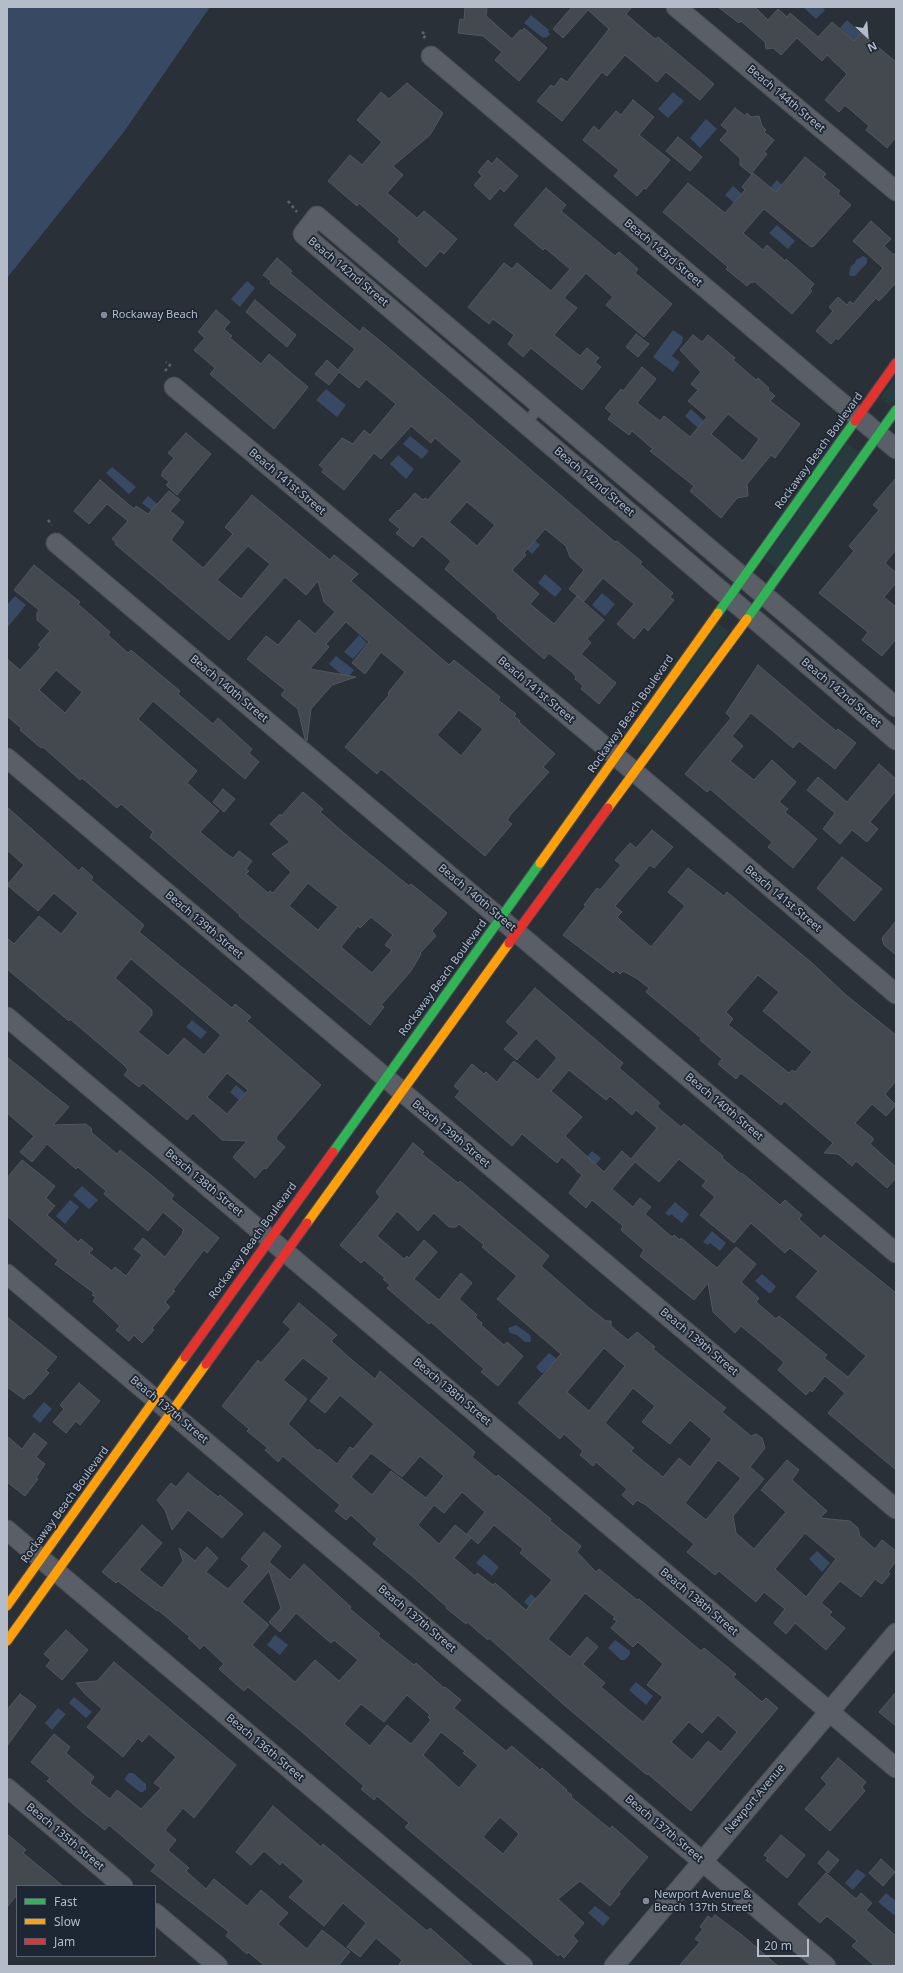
<!DOCTYPE html>
<html>
<head>
<meta charset="utf-8">
<style>
	body { margin:0 }
	#map { position:relative; width:903px; height:1973px; overflow:hidden; background:#2a3038; font-family:"Noto Sans",sans-serif }
	canvas { display:block }
	.frame { position:absolute; inset:0; border:8px solid #b4bcc9; pointer-events:none }
	.legend { position:absolute; left:16px; top:1885px; width:140px; height:72px; box-sizing:border-box; background:#1d2633; border:1px solid #59626f; margin:0; padding:5px 7px; list-style:none; font-size:12px; color:#b4bcc9 }
	.legend li { display:flex; align-items:center; gap:8px; height:20px }
	.legend b { width:20px; border:1px solid #59626f }
	.north { position:absolute; left:847px; top:16px; width:40px; height:40px; -webkit-text-stroke:3px #1d2633; paint-order:stroke; rotate:154deg; font-size:11px; font-weight:700; line-height:16px; text-align:center; color:#b4bcc9 }
	.north::after { content:''; display:block; margin:auto; width:14px; height:18px; background:#b4bcc9; clip-path:polygon(50% 0,100% 100%,50% 72%,0 100%) }
	.scale { position:absolute; left:757px; top:1939px; width:52px; height:18px; box-sizing:border-box; border:2px solid #b4bcc9; border-top:0; padding-left:5px; font-size:12px; line-height:14px; white-space:nowrap; color:#b4bcc9; -webkit-text-stroke:3px #1d2633; paint-order:stroke }
</style>
</head>
<body>
<div id="map">
<canvas width="903" height="1973"></canvas>
<div class="frame"></div>
<ul class="legend">
<li><b style="height:5px;background:#30b455"></b>Fast</li>
<li><b style="height:5px;background:#ff9f0a"></b>Slow</li>
<li><b style="height:5px;background:#e5322d"></b>Jam</li>
</ul>
<div class="north">N</div>
<div class="scale">20 m</div>
</div>
<script>
const g = document.querySelector('canvas').getContext('2d');
g.lineJoin = 'round';
function fillPath(path, color) {
  g.fillStyle = color;
  g.fill(path, 'evenodd');
}
function toPath(rows) {
  const path = new Path2D();
  for (const r of rows) {
    path.moveTo(r[0], r[1]);
    for (let i = 2; i < r.length; i += 2) path.lineTo(r[i], r[i + 1]);
  }
  return path;
}
function trace(path, color, width, dash) {
  g.strokeStyle = color;
  g.lineWidth = width;
  g.lineCap = dash ? 'butt' : 'round';
  g.setLineDash(dash || []);
  g.stroke(path);
}
function drawText(font, color, halo, rows, align = 'center') {
  g.font = font + ' "Noto Sans",sans-serif';
  g.lineWidth = 3.5;
  g.setLineDash([]);
  g.textBaseline = 'middle';
  g.strokeStyle = halo;
  g.fillStyle = color;
  for (const [text, x, y, turn = 0] of rows) {
    g.save();
    g.translate(x, y);
    g.rotate((+turn || 0) * Math.PI / 180);
    g.textAlign = isNaN(turn) ? turn : align;
    if (halo) g.strokeText(text, 0, 0);
    g.fillText(text, 0, 0);
    g.restore();
  }
}
fillPath(toPath([
	[896,376,896,399,891,406,880,398],
	[847,443,859,452,776,568,764,559],
	[718,623,729,631,646,747,635,739]
]), '#273a3e');
fillPath(toPath([
	[7,7,210,7,123,133,7,278],
	[803,7,822,7,825,10,816,19],
	[531,15,549,30,548,32,550,34,546,38,544,37,543,38,524,23],
	[847,20,868,40,861,48,840,28],
	[673,92,684,101,668,118,658,109],
	[706,119,717,129,700,148,690,138],
	[777,180,784,187,767,207,759,200],
	[733,186,747,198,739,207,725,195],
	[777,225,795,241,788,249,769,233],
	[863,256,867,258,867,263,855,276,850,276,849,274,851,266,855,263,856,260],
	[247,281,255,288,240,307,231,299],
	[673,330,683,337,682,343,672,356,680,362,673,372,653,357],
	[326,389,346,405,337,417,316,400],
	[691,409,706,423,700,430,685,416],
	[410,436,429,451,422,459,403,444],
	[398,455,414,469,406,479,390,464],
	[112,467,136,487,129,494,106,473],
	[148,496,164,510,159,517,142,503],
	[527,533,540,545,532,554,515,538],
	[545,574,562,589,555,597,538,583],
	[602,593,615,604,605,616,592,605],
	[15,596,26,605,7,628,7,605],
	[359,635,367,643,353,659,344,652],
	[336,656,354,670,347,679,329,664],
	[192,1020,207,1032,201,1039,186,1027],
	[236,1085,250,1097,240,1101,230,1092],
	[592,1151,601,1158,592,1169,580,1174,575,1171],
	[82,1186,98,1200,89,1209,73,1195],
	[70,1200,79,1207,65,1224,56,1216],
	[675,1202,689,1214,682,1223,671,1214,669,1216,665,1213],
	[712,1231,726,1243,720,1251,710,1243,708,1245,703,1242],
	[762,1274,776,1286,772,1292,769,1293,755,1281],
	[516,1325,530,1335,531,1340,530,1342,525,1342,517,1335,510,1333,508,1328],
	[549,1353,558,1360,555,1363,554,1362,543,1373,541,1373,536,1367],
	[44,1402,52,1409,40,1423,32,1416],
	[817,1551,830,1563,822,1572,809,1559],
	[484,1554,499,1567,492,1576,476,1563],
	[531,1594,546,1607,539,1615,524,1602],
	[275,1635,288,1645,280,1655,267,1645],
	[615,1640,630,1651,630,1654,625,1660,621,1660,608,1648],
	[636,1682,653,1696,646,1705,629,1690],
	[74,1697,92,1712,86,1718,69,1703],
	[58,1708,66,1714,52,1730,45,1723],
	[129,1773,133,1773,146,1784,146,1789,143,1792,140,1792,126,1781,125,1778],
	[857,1869,866,1875,853,1890,845,1883],
	[886,1893,896,1901,896,1912,894,1915,878,1902],
	[595,1906,610,1918,603,1926,588,1913]
]), '#384963');
const building = toPath([
	[465,7,485,7,487,9,486,16,512,39,520,30,522,31,524,28,547,48,519,81,495,60,502,52,483,36,458,33,460,19,464,20,465,7],
	[572,7,632,7,626,14,655,39,658,37,714,84,700,100,666,72,657,82,625,55,607,76,602,72,562,121,537,101,551,85,554,87,561,78,567,82,609,29,588,10,563,38,553,29,572,7],
	[718,7,755,7,768,20,778,9,787,17,790,13,818,37,832,22,854,41,861,33,896,62,896,137,887,148,866,130,869,126,845,105,839,112,825,100,847,74,827,55,822,61,797,38,781,55,773,48,766,49,765,42,741,21,739,23,718,7],
	[407,83,443,113,430,135,393,166,403,175,387,193,417,218,424,211,457,239,444,254,440,251,426,267,398,242,400,239,359,203,357,206,328,181,350,155,362,165,382,142,357,120,381,92,389,99,407,83],
	[633,100,654,117,639,135,670,160,646,189,644,188,637,196,614,176,619,170,583,140,594,126,599,131,616,111,621,115,633,100],
	[735,108,745,116,747,113,751,117,759,116,762,126,766,130,764,132,774,140,764,152,767,154,751,174,740,165,740,158,720,140,728,131,721,125,735,108],
	[678,137,702,157,690,171,666,151,678,137],
	[805,157,826,174,823,177,840,191,838,194,851,205,814,246,811,247,764,209,743,233,763,250,767,245,785,261,786,259,814,284,810,289,812,291,792,314,754,281,753,283,751,282,747,286,726,269,728,267,663,212,688,183,725,213,745,190,742,187,753,173,776,192,805,157],
	[497,158,518,176,504,192,500,188,490,200,474,185,482,176,478,172,488,160,492,164,497,158],
	[546,188,566,205,561,211,615,256,619,252,638,269,635,273,672,304,644,337,606,305,613,297,586,273,564,298,577,308,554,335,580,356,587,348,599,358,595,362,601,367,582,390,531,348,523,357,508,344,514,335,493,319,489,324,468,307,504,263,512,269,517,263,551,291,570,269,545,248,543,250,514,225,546,188],
	[871,221,891,239,884,246,894,255,896,252,896,283,879,301,876,298,838,340,836,338,831,344,816,331,833,311,829,307,838,297,847,305,850,301,853,304,883,268,853,241,871,221],
	[277,258,292,271,290,273,360,332,363,327,390,349,615,542,617,541,642,562,640,564,673,593,670,597,674,600,648,631,644,627,634,639,617,624,634,604,603,578,584,601,569,589,584,570,570,557,566,546,545,529,524,553,526,555,512,570,539,594,530,604,554,624,577,596,604,620,587,639,591,643,581,654,616,683,599,704,581,689,583,686,575,679,576,677,573,673,549,653,544,659,497,618,498,616,445,569,451,561,422,536,413,547,396,533,400,529,389,520,398,510,399,511,415,493,423,500,425,498,428,500,462,461,435,438,431,443,411,426,381,459,374,453,344,490,322,472,324,469,319,465,342,438,353,444,364,430,370,435,396,404,366,379,359,388,339,372,329,385,315,374,327,360,338,370,355,349,270,283,271,281,263,275,277,258],
	[467,502,495,525,477,546,449,522,467,502],
	[255,300,296,335,287,347,246,312,255,300],
	[216,310,230,322,224,329,232,336,230,338,261,364,269,354,308,387,274,429,210,374,215,368,194,350,205,338,198,332,216,310],
	[636,334,649,344,638,357,626,347,636,334],
	[693,335,702,342,708,335,735,358,733,360,756,380,758,378,769,388,768,390,775,396,770,401,800,424,775,458,771,455,747,484,748,496,737,498,721,518,690,491,694,486,650,451,653,449,632,431,629,435,608,419,612,414,605,408,621,389,623,391,642,367,656,379,637,403,660,421,664,416,690,437,707,417,688,401,698,390,691,384,701,372,680,350,693,335],
	[728,414,759,439,743,461,711,434,728,414],
	[186,433,211,454,177,495,166,485,169,482,161,475,163,473,162,472,174,458,168,453,186,433],
	[896,478,896,550,885,563,896,573,896,583,884,597,896,607,896,639,882,656,862,640,868,632,819,593,854,551,849,546,879,510,873,505,896,478],
	[100,480,134,509,136,506,148,514,169,491,180,500,170,511,184,522,171,540,203,568,233,534,225,527,252,495,330,560,334,555,358,574,351,581,449,665,454,660,500,697,498,700,516,714,514,716,520,721,519,722,555,754,543,767,549,772,512,813,507,820,512,824,485,856,381,769,377,774,345,747,389,695,388,693,405,672,381,652,365,674,352,663,369,642,346,622,326,644,329,647,310,669,356,677,332,685,311,709,307,741,305,739,298,709,281,695,285,690,247,659,266,636,278,645,299,620,315,634,335,612,324,602,318,581,306,595,285,577,229,640,115,544,116,542,112,539,128,521,107,504,89,524,74,511,100,480],
	[248,546,270,564,241,599,217,580,248,546],
	[459,710,483,729,461,756,437,735,459,710],
	[34,565,80,602,78,604,110,632,108,635,128,653,131,650,150,666,180,691,178,694,213,724,218,718,252,749,249,753,259,762,245,779,153,701,138,719,197,771,187,783,219,811,200,832,228,855,233,858,239,851,252,861,246,869,249,871,246,874,268,893,270,891,273,893,291,872,272,854,290,842,270,824,280,814,281,816,303,792,323,809,320,812,351,839,409,886,411,884,447,913,432,931,436,936,420,953,421,954,411,971,381,1005,384,1007,370,1025,239,916,240,915,150,837,153,832,121,804,117,808,82,778,80,780,43,747,41,748,20,730,21,728,7,716,7,659,20,670,41,647,38,645,50,631,37,620,37,613,39,610,14,590,34,565],
	[56,670,82,692,65,713,39,690,56,670],
	[308,883,338,907,318,930,289,906,308,883],
	[371,917,393,935,385,945,392,950,372,973,341,947,358,926,360,928,371,917],
	[758,665,836,731,838,729,856,743,835,769,799,741,793,748,751,713,732,736,743,746,730,761,754,780,772,760,796,782,779,802,788,809,785,812,817,839,793,868,768,847,772,842,710,789,707,792,685,774,731,718,726,713,758,665],
	[879,764,896,779,896,791,870,822,878,829,867,842,852,830,840,844,823,829,835,813,807,790,818,777,847,802,879,764],
	[223,789,235,799,224,812,213,802,223,789],
	[7,807,79,871,82,867,93,877,91,880,144,925,139,932,232,1008,235,1004,251,1017,247,1021,321,1085,277,1136,276,1139,285,1147,266,1169,264,1168,255,1178,233,1157,247,1141,222,1140,193,1113,187,1120,143,1083,139,1087,124,1075,128,1070,124,1065,70,1019,69,1021,7,969,7,938,14,944,39,916,61,934,78,913,54,893,38,911,7,885,24,865,7,850,7,807],
	[131,959,221,1035,204,1055,184,1038,168,1056,138,1032,152,1015,152,1010,115,978,131,959],
	[227,1073,248,1090,227,1114,207,1097,227,1073],
	[652,830,673,847,654,868,650,865,615,906,622,912,617,917,651,947,685,906,668,892,688,868,724,896,727,892,812,963,846,995,896,1035,896,1081,885,1094,896,1105,886,1116,872,1104,855,1123,874,1139,870,1144,896,1167,896,1178,887,1188,856,1161,852,1166,838,1154,824,1153,833,1143,784,1101,781,1105,741,1073,736,1079,718,1064,722,1059,700,1040,701,1038,646,992,649,988,636,978,623,971,620,974,616,970,613,973,563,935,586,906,584,905,597,888,600,890,621,865,615,860,630,843,636,848,652,830],
	[758,975,779,992,763,1011,812,1052,795,1072,792,1070,789,1073,728,1025,733,1019,726,1012,758,975],
	[842,857,882,889,854,921,817,888,842,857],
	[896,921,896,955,884,945,882,938,896,921],
	[535,988,623,1063,619,1068,660,1103,657,1107,681,1127,684,1124,723,1156,722,1158,741,1174,742,1173,780,1205,785,1200,802,1215,799,1219,821,1239,824,1235,896,1293,896,1470,828,1413,845,1393,825,1376,812,1392,810,1390,806,1395,778,1370,784,1362,741,1326,735,1333,713,1312,708,1283,694,1300,640,1256,644,1250,621,1230,623,1226,592,1200,586,1208,569,1193,582,1175,562,1157,557,1163,522,1134,512,1146,455,1097,460,1091,454,1086,472,1064,484,1074,486,1072,497,1082,514,1061,538,1080,557,1058,536,1038,517,1060,504,1049,519,1033,506,1022,535,988],
	[569,1070,606,1100,610,1096,632,1115,636,1110,657,1128,631,1159,622,1151,604,1172,565,1136,582,1117,551,1091,569,1070],
	[679,1159,706,1181,702,1186,715,1197,700,1215,734,1243,751,1223,785,1253,790,1248,818,1271,796,1297,866,1356,848,1377,824,1358,827,1355,779,1316,776,1319,756,1302,759,1298,741,1282,756,1264,736,1247,717,1268,681,1238,680,1240,674,1235,672,1237,645,1214,651,1207,640,1198,633,1207,612,1189,635,1162,659,1182,679,1159],
	[7,1057,69,1107,53,1125,86,1124,91,1128,92,1133,117,1154,120,1150,152,1176,174,1195,171,1199,219,1238,207,1253,204,1250,173,1290,175,1291,165,1302,170,1307,152,1328,154,1330,142,1343,134,1335,129,1341,116,1330,120,1326,93,1301,96,1297,92,1295,94,1293,55,1264,58,1260,7,1216,7,1178,22,1160,55,1186,46,1198,55,1206,47,1215,78,1242,81,1239,93,1249,89,1253,112,1271,115,1267,126,1276,142,1255,134,1249,143,1238,165,1257,183,1233,182,1232,184,1230,163,1212,148,1231,104,1194,106,1191,78,1167,76,1169,47,1144,32,1162,20,1152,34,1136,7,1113,7,1057],
	[413,1143,424,1152,422,1154,458,1183,460,1181,549,1256,541,1266,588,1307,606,1321,611,1321,611,1326,628,1340,637,1332,655,1347,653,1349,726,1408,722,1412,751,1436,756,1434,762,1438,765,1448,750,1467,764,1479,733,1516,736,1533,754,1549,786,1512,761,1490,787,1460,799,1470,792,1480,827,1511,820,1518,850,1521,858,1528,860,1536,875,1549,882,1540,896,1551,896,1561,888,1572,890,1574,882,1584,875,1579,861,1597,840,1581,821,1603,832,1612,829,1615,845,1628,826,1650,795,1623,786,1634,774,1623,785,1609,764,1592,756,1602,719,1571,715,1575,687,1552,694,1544,646,1505,637,1500,633,1505,622,1495,627,1489,596,1462,593,1466,580,1455,583,1451,564,1434,560,1439,518,1403,561,1354,497,1299,517,1276,482,1247,484,1245,459,1224,456,1227,449,1227,434,1213,418,1231,397,1211,377,1236,404,1259,407,1256,409,1258,424,1240,437,1252,414,1279,439,1300,461,1273,472,1283,459,1299,477,1315,475,1317,482,1323,481,1325,504,1345,507,1342,523,1356,498,1386,481,1372,484,1369,431,1322,429,1324,387,1288,390,1285,383,1279,385,1278,364,1260,361,1263,340,1245,380,1197,376,1192,413,1143],
	[604,1348,625,1366,589,1411,567,1392,604,1348],
	[633,1388,655,1406,642,1422,670,1444,690,1420,712,1439,690,1467,679,1458,663,1477,631,1451,634,1448,605,1423,633,1388],
	[718,1460,741,1478,706,1520,685,1503,718,1460],
	[805,1533,836,1559,806,1597,775,1569,805,1533],
	[299,1303,337,1335,331,1341,352,1360,375,1379,380,1371,475,1452,472,1457,496,1477,498,1475,551,1519,550,1521,581,1546,577,1552,596,1572,599,1569,637,1600,639,1599,701,1651,704,1648,736,1674,733,1677,762,1702,766,1698,778,1708,691,1811,648,1774,647,1775,563,1704,489,1638,488,1640,467,1622,466,1624,446,1608,447,1607,413,1577,373,1544,377,1539,351,1515,346,1520,335,1511,340,1505,283,1456,278,1462,265,1450,268,1448,247,1431,249,1429,222,1406,258,1360,261,1363,291,1329,283,1322,299,1303],
	[303,1358,329,1378,310,1401,325,1413,340,1395,374,1424,353,1449,350,1447,337,1464,319,1449,318,1451,288,1424,307,1399,283,1380,303,1358],
	[371,1453,402,1477,420,1456,444,1476,426,1498,391,1471,372,1495,351,1477,371,1453],
	[462,1492,485,1512,467,1534,478,1544,494,1525,523,1549,520,1553,552,1580,526,1610,495,1583,493,1585,477,1573,475,1576,454,1558,471,1538,455,1525,439,1544,418,1525,434,1505,444,1513,462,1492],
	[585,1593,615,1617,613,1619,617,1621,611,1628,633,1647,638,1642,663,1664,647,1685,663,1697,643,1722,601,1687,605,1683,583,1664,598,1647,587,1637,570,1657,548,1639,585,1593],
	[718,1715,737,1732,721,1752,708,1741,692,1760,671,1742,689,1722,702,1733,718,1715],
	[7,1317,57,1357,46,1370,49,1373,30,1395,29,1394,24,1399,7,1387,7,1317],
	[79,1383,100,1401,80,1425,76,1421,66,1433,53,1422,64,1409,60,1405,79,1383],
	[34,1433,47,1443,36,1457,45,1464,36,1478,38,1479,25,1496,7,1482,7,1436,22,1449,34,1433],
	[188,1473,218,1497,220,1495,243,1514,222,1538,188,1510,172,1530,165,1510,157,1500,171,1483,176,1487,188,1473],
	[142,1525,162,1543,139,1570,162,1588,183,1561,179,1548,195,1561,207,1547,218,1558,206,1572,228,1589,249,1566,241,1559,264,1532,281,1546,269,1562,290,1580,304,1564,351,1607,350,1609,380,1634,378,1636,414,1665,416,1663,444,1688,445,1687,461,1700,454,1708,506,1751,512,1746,540,1770,542,1768,567,1790,566,1791,572,1795,571,1797,610,1829,612,1826,648,1857,619,1892,620,1894,610,1906,580,1881,558,1899,584,1923,573,1936,578,1941,564,1958,560,1954,558,1956,405,1827,409,1823,377,1796,374,1800,361,1789,364,1786,303,1733,248,1687,244,1691,219,1669,224,1664,204,1645,200,1649,188,1638,190,1637,158,1610,157,1611,118,1581,116,1583,102,1572,142,1525],
	[269,1571,281,1608,269,1622,280,1632,296,1613,331,1643,334,1640,358,1660,339,1681,315,1660,295,1682,252,1645,269,1625,242,1602,269,1571],
	[407,1695,430,1715,428,1717,431,1720,411,1744,387,1725,370,1746,344,1724,361,1704,384,1722,407,1695],
	[441,1732,465,1751,463,1753,478,1765,459,1788,423,1755,441,1732],
	[500,1817,519,1834,503,1854,483,1837,500,1817],
	[66,1630,88,1650,62,1680,46,1666,51,1660,44,1654,66,1630],
	[114,1662,236,1765,194,1818,183,1808,165,1830,176,1840,168,1850,189,1868,186,1871,206,1889,214,1879,247,1906,261,1890,288,1913,278,1924,307,1949,322,1930,350,1952,338,1966,265,1966,248,1952,247,1954,226,1936,229,1932,151,1871,156,1865,109,1825,105,1830,82,1812,47,1781,50,1778,31,1762,54,1734,70,1747,66,1753,94,1777,90,1783,110,1799,117,1790,141,1809,161,1788,154,1783,176,1757,149,1734,142,1742,138,1738,123,1757,87,1727,102,1709,85,1694,76,1683,97,1681,114,1662],
	[896,1692,896,1726,879,1712,896,1692],
	[20,1694,36,1706,7,1746,7,1710,20,1694],
	[838,1758,866,1782,862,1787,865,1791,830,1831,805,1809,827,1784,821,1778,838,1758],
	[273,1806,321,1847,323,1844,427,1931,430,1928,473,1966,398,1966,402,1960,376,1938,360,1957,347,1947,366,1923,343,1903,324,1926,289,1897,304,1881,282,1862,280,1865,264,1851,251,1865,236,1852,273,1806],
	[7,1834,26,1850,23,1853,63,1886,17,1886,17,1895,7,1907,7,1834],
	[781,1835,805,1855,787,1878,766,1860,768,1858,764,1855,781,1835],
	[828,1851,839,1860,828,1873,818,1863,828,1851],
	[881,1859,895,1872,883,1886,869,1873,881,1859],
	[826,1873,856,1899,861,1893,872,1903,866,1910,896,1936,896,1966,875,1966,852,1946,857,1941,827,1916,820,1923,798,1904,826,1873],
	[715,1915,742,1935,778,1966,679,1966,700,1942,695,1939,703,1929,700,1927,708,1916,712,1919,715,1915]
]);
fillPath(building, '#444950');
trace(building, '#52575f', 1);
const lane = toPath([
	[526,424,540,405]
]);
const street = toPath([
	[676,7,896,191],
	[431,56,896,449],
	[174,387,591,735,896,994],
	[56,543,896,1253],
	[896,707,317,216,303,234,896,740],
	[7,758,896,1509],
	[7,1017,896,1768],
	[7,1274,826,1966],
	[7,1530,523,1966],
	[7,1788,123,1886],
	[155,1913,218,1966],
	[614,1966,896,1633]
]);
const fast = toPath([
	[718,613,855,421],
	[747,619,896,410],
	[333,1152,540,863]
]);
const slow = toPath([
	[608,808,747,619],
	[540,863,718,613],
	[307,1223,509,943],
	[7,1606,185,1357],
	[7,1641,206,1364]
]);
const jam = toPath([
	[855,421,896,363],
	[509,943,608,808],
	[185,1357,333,1152],
	[206,1364,307,1223]
]);
trace(lane, '#484c53', 12);
trace(street, '#484c53', 21);
trace(fast, '#484c53', 11);
trace(slow, '#484c53', 11);
trace(jam, '#484c53', 11);
trace(toPath([
	[422,32,426,35,422,40],
	[288,201,297,212],
	[165,371,170,365,166,362],
	[48,520,52,525]
]), '#5d636a', 2.5, [3, 3]);
trace(lane, '#5a5e66', 10);
trace(street, '#5a5e66', 19);
trace(fast, '#30b455', 9);
trace(slow, '#ff9f0a', 9);
trace(jam, '#e5322d', 9);
for (const [x, y, r, color] of [
	[104,315,4,"#848b96"],
	[646,1901,4,"#848b96"]
]) {
  const dot = new Path2D();
  dot.arc(x, y, r, 0, 2 * Math.PI);
  g.fillStyle = color;
  g.fill(dot);
  trace(dot, '#1d2633', 1.5);
}
drawText('11px', '#b4bcc9', '#1d2633', [
	["Beach 144th Street",786,99,40],
	["Beach 143rd Street",663,253,40],
	["Beach 142nd Street",348,272,40],
	["Rockaway Beach Boulevard",819,451,-54],
	["Beach 141st Street",287,482,40],
	["Beach 142nd Street",594,482,40],
	["Beach 140th Street",229,689,40],
	["Beach 141st Street",536,690,40],
	["Beach 142nd Street",841,693,40],
	["Rockaway Beach Boulevard",631,714,-55],
	["Beach 140th Street",477,898,40],
	["Beach 141st Street",783,899,40],
	["Beach 139th Street",204,925,40],
	["Rockaway Beach Boulevard",443,978,-54],
	["Beach 140th Street",724,1107,40],
	["Beach 139th Street",451,1134,40],
	["Beach 138th Street",204,1183,40],
	["Rockaway Beach Boulevard",253,1241,-54],
	["Beach 139th Street",699,1342,40],
	["Beach 138th Street",452,1392,40],
	["Beach 137th Street",169,1410,40],
	["Rockaway Beach Boulevard",65,1505,-54],
	["Beach 138th Street",699,1602,40],
	["Beach 137th Street",417,1619,40],
	["Beach 136th Street",265,1748,40],
	["Newport Avenue",755,1799,-50],
	["Beach 137th Street",664,1829,40],
	["Beach 135th Street",65,1837,40]
]);
drawText('11px', '#b4bcc9', '#1d2633', [
	["Rockaway Beach",112,315],
	["Newport Avenue &",654,1895],
	["Beach 137th Street",654,1908]
], 'left');
</script>
</body>
</html>
